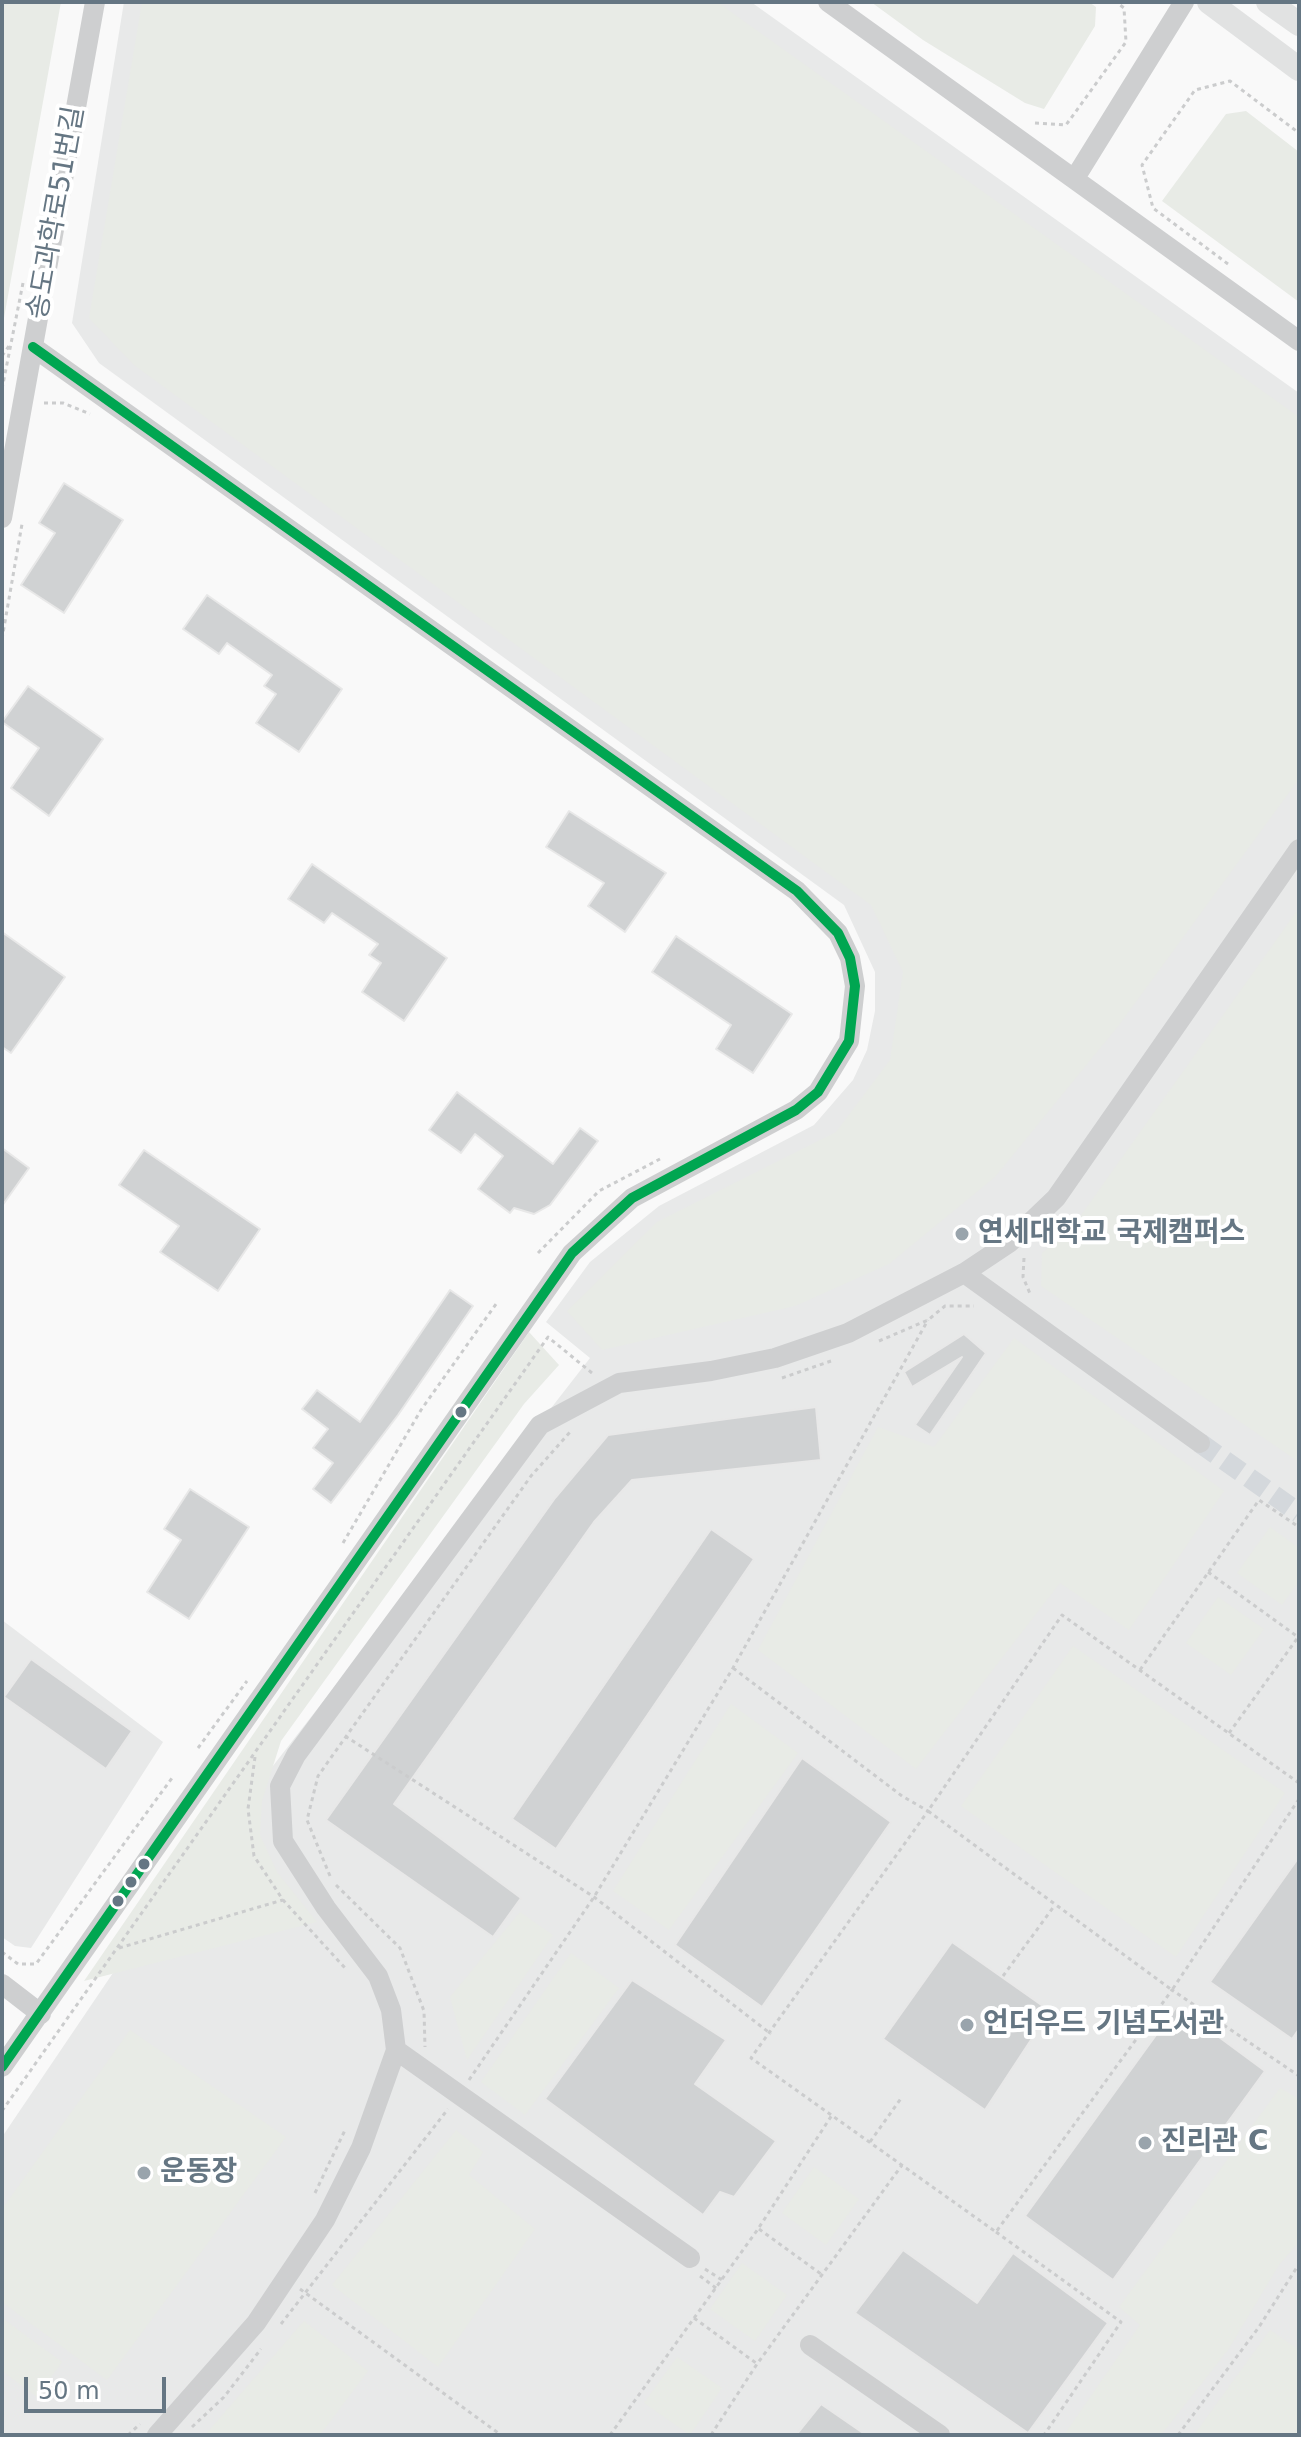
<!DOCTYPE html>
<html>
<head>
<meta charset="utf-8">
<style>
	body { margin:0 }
	#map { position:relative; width:1301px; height:2437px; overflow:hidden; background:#f9f9f9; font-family:"DejaVu Sans",sans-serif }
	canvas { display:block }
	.frame { position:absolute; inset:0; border:4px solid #657683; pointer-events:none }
	.scale { position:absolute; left:24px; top:2377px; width:142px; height:36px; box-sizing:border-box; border:4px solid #657683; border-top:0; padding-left:10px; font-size:24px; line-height:28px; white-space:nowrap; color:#657683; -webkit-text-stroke:6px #fff; paint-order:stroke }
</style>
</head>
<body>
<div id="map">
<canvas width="1301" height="2437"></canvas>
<div class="frame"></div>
<div class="scale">50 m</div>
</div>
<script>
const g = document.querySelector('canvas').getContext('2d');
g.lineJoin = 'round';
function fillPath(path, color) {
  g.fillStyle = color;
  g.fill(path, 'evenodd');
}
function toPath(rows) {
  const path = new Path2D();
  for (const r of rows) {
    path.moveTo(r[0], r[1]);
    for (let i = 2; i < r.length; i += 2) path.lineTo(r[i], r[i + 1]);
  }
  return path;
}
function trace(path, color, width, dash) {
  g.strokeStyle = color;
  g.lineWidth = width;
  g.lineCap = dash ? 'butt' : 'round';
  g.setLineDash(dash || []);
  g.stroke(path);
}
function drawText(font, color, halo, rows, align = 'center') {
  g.font = font + ' "DejaVu Sans","Noto Sans KR",sans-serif';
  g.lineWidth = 8;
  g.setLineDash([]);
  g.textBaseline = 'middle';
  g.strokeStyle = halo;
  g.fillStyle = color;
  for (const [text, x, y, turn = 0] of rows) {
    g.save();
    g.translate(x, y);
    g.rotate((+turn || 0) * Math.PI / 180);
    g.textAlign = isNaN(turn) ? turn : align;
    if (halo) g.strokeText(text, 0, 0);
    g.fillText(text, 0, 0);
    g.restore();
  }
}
fillPath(toPath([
	[124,2,751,2,1299,393,1299,2435,2,2435,2,2137,119,1964,590,1358,546,1322,590,1262,659,1206,814,1125,853,1080,867,1050,875,1011,875,972,844,905,99,363,72,323],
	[2,1620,163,1742,31,1948,15,1946,2,1937]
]), '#e8e9e9');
fillPath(toPath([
	[2,2,61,2,2,329],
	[142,2,717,2,1299,417,1299,779,1119,1025,995,1177,889,1264,795,1306,602,1350,567,1311,657,1222,836,1132,890,1060,903,972,871,905,134,365,89,318],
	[871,2,1089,2,1096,7,1095,26,1044,109,1025,103,923,40],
	[1246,111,1299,152,1299,302,1162,201,1226,114],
	[1299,908,1299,1462,1041,1286,1042,1253,1077,1221],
	[529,1332,559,1365,524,1404,281,1741,262,1801,260,1835,277,1872,317,1922,84,1981],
	[1014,1338,1224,1491,1129,1630,1060,1583,916,1769,758,1650,878,1427,934,1447],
	[1270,1527,1299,1548,1299,1581,1282,1605,1237,1573],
	[1218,1597,1264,1629,1231,1675,1186,1643],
	[1073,1646,1285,1793,1176,1957,961,1806],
	[731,1704,798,1753,669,1930,613,1891],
	[520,1912,553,1935,467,2060,450,1997],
	[571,1953,619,1988,525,2115,481,2082],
	[130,2030,286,2137,107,2380,2,2302,2,2209],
	[1280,2088,1299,2099,1299,2242,1279,2265,1228,2350,1161,2435,1064,2435,1140,2325,1119,2307],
	[456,2130,483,2152,469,2175,535,2229,438,2367,332,2285],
	[814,2167,859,2199,826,2245,782,2213],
	[742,2263,787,2295,755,2341,710,2309],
	[2,2318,62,2362,37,2397,2,2371],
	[304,2321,368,2371,320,2435,205,2435],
	[1270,2330,1299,2350,1299,2435,1194,2435],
	[677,2357,722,2388,690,2435,644,2403]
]), '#e8ebe6');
const building = toPath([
	[64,483,123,520,64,613,21,585,55,533,39,523,64,483],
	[207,595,342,689,299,752,256,723,276,694,264,686,272,675,227,643,219,654,183,629,207,595],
	[28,686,103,739,49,816,11,788,39,748,2,722,28,686],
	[569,811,666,873,625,932,588,906,604,883,546,847,569,811],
	[312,864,447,958,404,1021,362,992,381,963,369,955,378,944,332,913,324,923,288,899,312,864],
	[2,932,65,977,11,1053,2,1047,2,932],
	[676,936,792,1014,753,1073,716,1049,731,1025,652,972,676,936],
	[457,1092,553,1164,580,1128,598,1141,550,1205,534,1214,514,1208,510,1213,478,1189,503,1156,475,1134,461,1153,429,1130,457,1092],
	[2,1148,29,1168,2,1206,2,1148],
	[144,1150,260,1229,218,1291,160,1252,179,1226,119,1185,144,1150],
	[450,1290,473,1306,398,1415,331,1503,313,1489,333,1463,313,1448,328,1429,302,1409,317,1390,360,1422,450,1290],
	[964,1334,986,1353,930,1435,915,1425,962,1357,912,1387,904,1372,964,1334],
	[816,1407,821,1460,632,1480,594,1522,394,1804,521,1898,493,1937,326,1820,555,1498,608,1435,816,1407],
	[190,1489,249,1527,189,1619,147,1592,181,1540,164,1529,190,1489],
	[711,1529,754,1559,556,1849,512,1819,711,1529],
	[31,1659,132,1731,106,1769,4,1697,31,1659],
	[802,1758,891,1822,762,2007,675,1945,802,1758],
	[1299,1857,1299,2029,1292,2039,1210,1982,1299,1857],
	[952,1942,1050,2011,985,2110,883,2039,952,1942],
	[632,1980,726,2040,695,2084,776,2141,734,2197,720,2192,703,2215,545,2099,632,1980],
	[1177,2006,1265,2071,1113,2280,1025,2216,1177,2006],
	[903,2250,977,2303,1013,2253,1108,2323,1028,2433,855,2313,903,2250],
	[821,2404,866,2435,796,2435,821,2404]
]);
fillPath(building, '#d0d2d3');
trace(building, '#e8e8e8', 2);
trace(toPath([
	[1200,1443,1299,1513]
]), '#d4d8dc', 20, [20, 10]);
trace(toPath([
	[1035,123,1066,125,1126,42,1124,8,1116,2],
	[1228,264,1153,208,1142,165,1195,90,1230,81,1299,133],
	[2,356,9,346],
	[2,389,23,283],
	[44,403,63,403,90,414],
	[2,639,22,524],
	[538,1253,599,1191,660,1159],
	[1024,1258,1023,1277,1031,1296],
	[879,1341,928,1320,945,1306,974,1306],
	[782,1378,831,1361],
	[343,1543,421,1410,496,1304],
	[1208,1572,1298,1637],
	[733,1668,902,1796,928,1811,751,2058,996,2232,1172,1990,1299,2076],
	[1140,1670,1259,1500,1299,1527],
	[1229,1733,1299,1636],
	[345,1736,594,1897,771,2034],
	[198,1748,247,1681],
	[255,1757,248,1809,254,1856,283,1900,345,1968],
	[1299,1783,1062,1615,928,1811,1172,1990,1299,1799],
	[330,1876,307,1820,318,1776,531,1476,570,1432],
	[336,1885,400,1948,424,2011,425,2047],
	[119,1948,283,1900],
	[2,1952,18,1964,36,1964,172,1778],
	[1003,1976,1055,1905],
	[469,2080,594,1897,733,1668,928,1320],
	[2,2111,548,1337,592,1373],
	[870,2142,902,2097],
	[315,2193,346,2128],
	[759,2229,821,2274],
	[996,2232,1121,2322,1044,2435],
	[705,2269,722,2280],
	[700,2276,716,2288],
	[300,2289,501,2435],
	[694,2318,756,2363],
	[281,2324,448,2109],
	[192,2427,224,2397,261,2349],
	[128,2435,140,2424],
	[610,2435,758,2229,832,2115],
	[711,2435,757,2364,902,2165],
	[1178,2435,1259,2327,1299,2264]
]), '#cbcccd', 3, [4, 4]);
trace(toPath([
	[828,2,1299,341],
	[1075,178,1184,2],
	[2,518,95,2],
	[964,1273,1200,1443],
	[2,1984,41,2014],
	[396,2050,690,2258],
	[2,2067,572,1253,632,1198,796,1110,818,1092,849,1041,855,986,850,958,838,933,797,891,33,347],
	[810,2345,940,2435],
	[157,2435,256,2323,325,2220,361,2148,396,2050,391,2010,378,1976,326,1908,283,1841,280,1786,296,1755,540,1425,619,1383,711,1371,775,1358,848,1333,964,1273,1009,1243,1056,1198,1299,849]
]), '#cecfd0', 20);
trace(toPath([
	[1209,2,1299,69],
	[1268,2,1299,24]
]), '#e1e2e2', 24);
trace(toPath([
	[2,2067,572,1253,632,1198,796,1110,818,1092,849,1041,855,986,850,958,838,933,797,891,33,347]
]), '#00a651', 10);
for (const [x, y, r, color] of [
	[962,1234,8,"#99a4ac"],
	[461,1412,7,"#657683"],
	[144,1864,7,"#657683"],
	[131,1882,7,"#657683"],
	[118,1901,7,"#657683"],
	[967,2025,8,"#99a4ac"],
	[1145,2143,8,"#99a4ac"],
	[144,2173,8,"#99a4ac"]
]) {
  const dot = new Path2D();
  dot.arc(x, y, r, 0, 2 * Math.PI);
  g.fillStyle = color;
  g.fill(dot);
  trace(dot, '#fff', 3);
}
drawText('28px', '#657683', '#fff', [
	["송도과학로51번길",57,213,-80]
]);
drawText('bold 28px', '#657683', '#fff', [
	["연세대학교 국제캠퍼스",978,1234],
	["언더우드 기념도서관",983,2025],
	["진리관 C",1161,2143],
	["운동장",160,2173]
], 'left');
</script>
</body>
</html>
